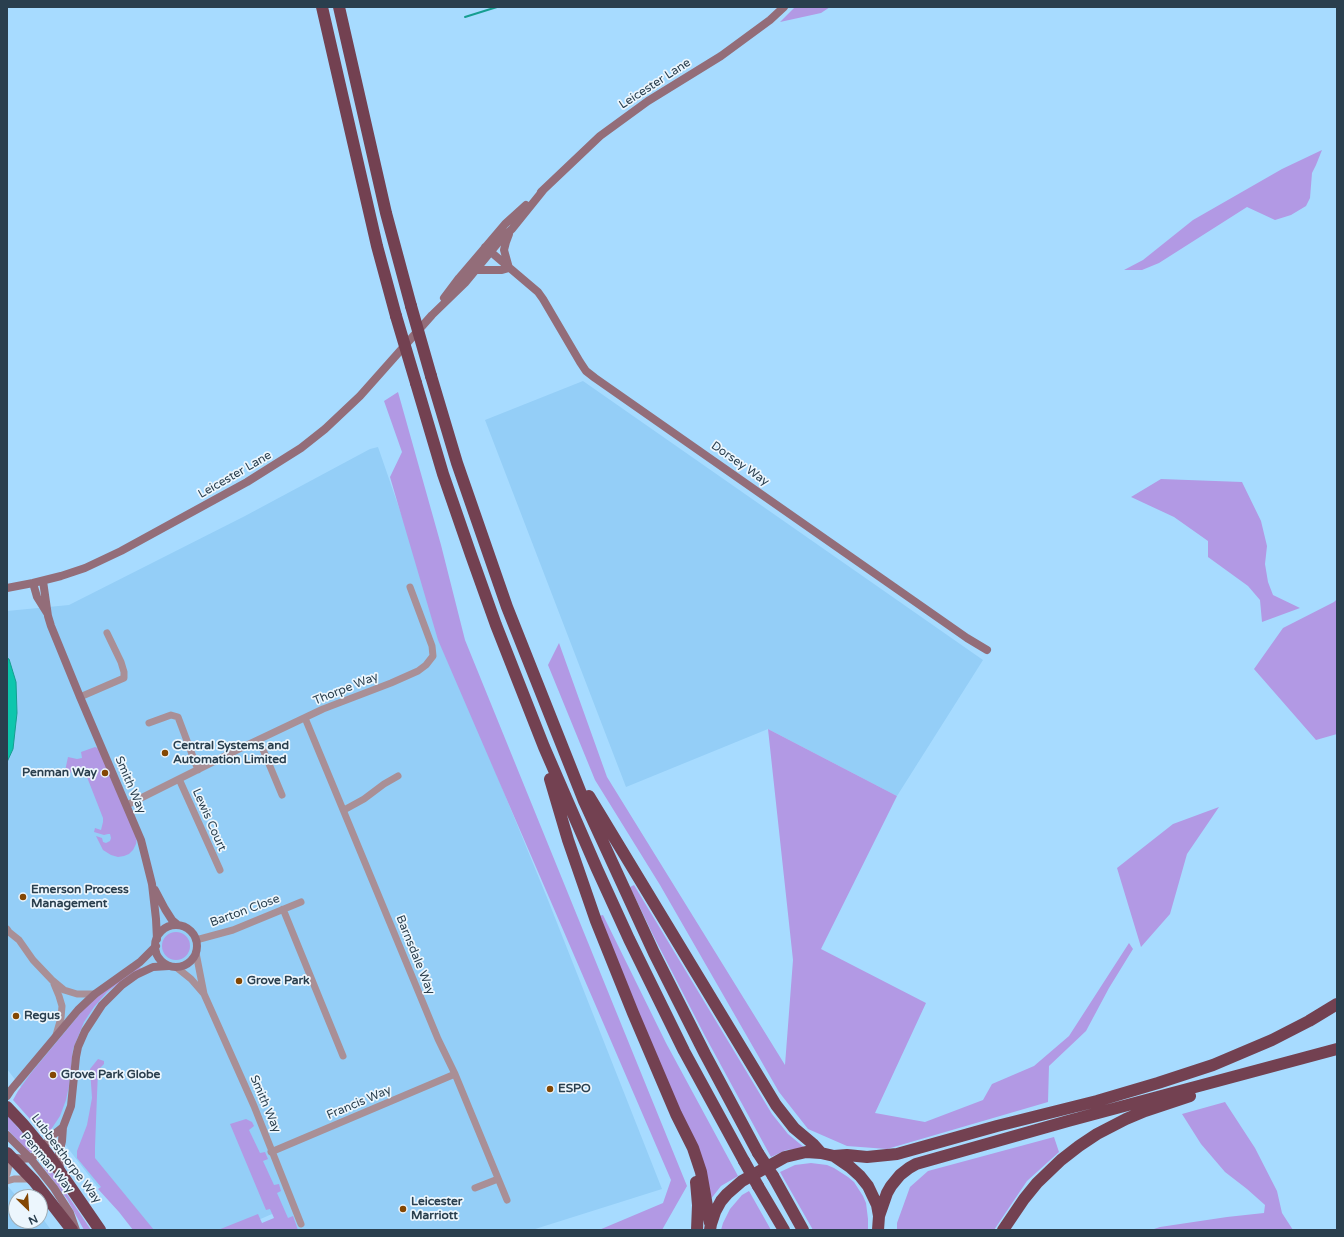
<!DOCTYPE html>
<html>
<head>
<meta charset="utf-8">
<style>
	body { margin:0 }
	#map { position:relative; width:1344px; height:1237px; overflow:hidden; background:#a7dbff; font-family:"Varela Round",sans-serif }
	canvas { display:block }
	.frame { position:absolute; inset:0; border:8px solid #2a3f4e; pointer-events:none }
	.north { position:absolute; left:8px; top:1189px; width:40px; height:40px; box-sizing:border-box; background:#ecf6fd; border:1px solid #9eadb7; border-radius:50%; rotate:155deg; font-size:11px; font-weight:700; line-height:16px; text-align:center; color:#2a3f4e }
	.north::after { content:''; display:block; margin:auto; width:14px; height:18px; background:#844703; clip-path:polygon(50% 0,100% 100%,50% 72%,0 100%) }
</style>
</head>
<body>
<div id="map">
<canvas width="1344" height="1237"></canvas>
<div class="frame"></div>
<div class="north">N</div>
</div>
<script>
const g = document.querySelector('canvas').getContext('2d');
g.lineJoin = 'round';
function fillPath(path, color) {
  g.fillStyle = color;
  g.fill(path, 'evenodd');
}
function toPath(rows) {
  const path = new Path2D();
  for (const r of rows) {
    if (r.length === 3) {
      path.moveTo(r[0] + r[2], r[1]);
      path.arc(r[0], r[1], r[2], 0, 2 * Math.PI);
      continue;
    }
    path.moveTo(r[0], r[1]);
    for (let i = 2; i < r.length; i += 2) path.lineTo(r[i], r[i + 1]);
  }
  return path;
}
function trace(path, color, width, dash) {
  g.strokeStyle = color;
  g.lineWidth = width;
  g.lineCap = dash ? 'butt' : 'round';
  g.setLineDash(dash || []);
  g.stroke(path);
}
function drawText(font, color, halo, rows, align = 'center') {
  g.font = font + ' "Varela Round",sans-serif';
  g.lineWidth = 3.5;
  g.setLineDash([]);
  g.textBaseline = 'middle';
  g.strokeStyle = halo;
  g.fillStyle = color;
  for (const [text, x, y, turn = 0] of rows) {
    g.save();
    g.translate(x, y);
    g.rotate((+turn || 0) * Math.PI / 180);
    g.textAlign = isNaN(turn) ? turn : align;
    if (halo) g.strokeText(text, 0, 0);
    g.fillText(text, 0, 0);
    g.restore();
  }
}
fillPath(toPath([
	[583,381,983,660,897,796,768,729,626,787,485,420],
	[378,447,462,690,548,900,662,1189,532,1230,289,1230,279,1211,235,1230,150,1230,97,1186,7,1069,7,611,69,605,245,516,370,449],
	[7,1185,17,1197,23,1193,27,1197,16,1197,16,1221,40,1221,40,1215,51,1230,7,1230]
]), '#94cef7');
fillPath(toPath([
	[795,7,830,7,821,13,780,22],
	[1322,150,1316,165,1312,173,1310,198,1306,206,1291,215,1275,220,1247,207,1159,263,1142,270,1124,270,1143,260,1193,220,1282,169],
	[398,392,441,545,465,640,687,1186,662,1230,599,1230,663,1203,671,1180,438,640,390,477,402,452,384,401],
	[1161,479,1242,482,1261,521,1267,546,1265,564,1268,582,1273,595,1300,608,1262,622,1260,600,1248,586,1208,557,1208,541,1174,517,1131,497],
	[1337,599,1337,734,1316,740,1254,669,1283,628,1334,602],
	[559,643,607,777,785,1065,793,960,768,729,897,796,821,949,926,1003,875,1113,925,1122,983,1100,992,1084,1034,1066,1069,1036,1129,943,1133,949,1109,988,1086,1031,1049,1066,1048,1102,887,1149,847,1146,808,1129,779,1092,660,885,595,780,548,665],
	[95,747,100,749,137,837,136,844,133,850,129,854,124,856,118,857,111,855,103,850,96,836,102,838,103,842,106,843,110,841,111,838,110,834,108,834,104,835,94,832,95,828,101,830,103,822,103,818,85,772,72,769,71,773,65,771,68,757,77,759,82,758,81,752],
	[1219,807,1187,854,1170,914,1141,947,1117,868,1173,824],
	[634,885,772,1114,788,1134,805,1148,786,1150,771,1157,705,1036,654,937,630,887],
	[603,915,666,1043,738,1176,721,1186,710,1200,599,916],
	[176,946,14],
	[140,967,141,969,128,976,107,992,94,1007,84,1022,73,1049,69,1086,66,1100,60,1116,46,1137,13,1100,18,1091,31,1073,84,1009,104,991],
	[98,1059,104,1061,104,1064,98,1070,95,1147,95,1158,154,1230,133,1230,119,1212,98,1189,101,1187,77,1158,77,1151,87,1125,92,1098,90,1069],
	[1225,1102,1255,1148,1277,1191,1282,1213,1293,1230,1151,1230,1160,1227,1227,1217,1264,1213,1265,1205,1247,1189,1225,1172,1201,1144,1182,1114],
	[7,1115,36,1149,30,1153,7,1129],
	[246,1119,252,1122,254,1126,249,1130,260,1153,265,1152,268,1159,263,1161,274,1185,279,1184,281,1191,277,1193,288,1218,293,1216,298,1230,218,1230,258,1214,262,1223,274,1218,270,1209,266,1210,230,1124],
	[1054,1137,1059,1152,1027,1181,994,1230,897,1230,897,1223,910,1187,928,1171],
	[811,1163,827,1165,834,1168,848,1177,854,1182,863,1196,866,1203,868,1219,868,1230,813,1230,780,1172,795,1165],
	[48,1166,89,1227,91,1230,84,1230,67,1199,44,1168],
	[749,1191,771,1230,721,1230,723,1223,730,1209,742,1195]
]), '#b299e4');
const water = toPath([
	[7,658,9,659,16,682,17,713,13,749,7,762,7,658]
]);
fillPath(water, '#0dc6ad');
trace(water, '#169e90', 1);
trace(toPath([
	[465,17,497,7]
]), '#169e90', 2);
trace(toPath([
	[80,697,124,678,124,672,121,662,107,633],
	[305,718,438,1039,455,1074,507,1200],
	[149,723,171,715,178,717,198,770],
	[259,740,282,795],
	[179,779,220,870],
	[127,805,243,747,323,709,391,683,418,671,426,665,433,656,432,646,410,587],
	[344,810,364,799,384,784,398,776],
	[283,909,343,1056],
	[7,929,9,932,19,940,33,960,52,980,64,990,77,994,95,994],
	[196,940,233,930,301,902],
	[196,953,204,994,254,1106,301,1224],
	[176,967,191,979,204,994],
	[54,984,59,996,62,1006,61,1018,56,1035],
	[271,1152,455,1074],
	[7,1174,11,1157],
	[7,1181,14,1179,32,1179],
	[475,1188,498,1179]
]), '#a98f96', 7);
trace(toPath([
	[541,192,600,136,648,101,721,56,770,20,784,7],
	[485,247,538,292,543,299,580,362,586,371,595,378,967,638,987,650],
	[509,268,504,250,506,242,509,234],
	[476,270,502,270,509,268],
	[444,298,459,278,488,244,505,224,526,205],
	[43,581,48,616,51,626,80,697,141,840,152,884,156,919,157,939],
	[33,583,37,597,47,613],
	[7,588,33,583,61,576,85,568,121,551,247,482,301,448,325,429,360,396,432,315,465,283,502,238,512,229,545,188],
	[155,890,165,909,172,920,178,925],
	[176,946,21],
	[7,1096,11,1090,78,1010,95,994,140,962,156,946],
	[7,1135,30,1158,54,1188,70,1213,76,1230],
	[11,1157,22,1159,30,1158,36,1155,43,1148,52,1136,63,1127],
	[60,1170,59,1154,62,1141,63,1127,71,1106,76,1057,78,1047,85,1031,102,1005,122,985,136,975,153,967,169,966]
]), '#936d79', 8);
trace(toPath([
	[322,7,377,246,396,316],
	[339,7,386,213,411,306],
	[431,376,457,463,507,607,584,801,654,953,705,1054,758,1153],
	[416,383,443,474,471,555,496,625,544,747,597,869,629,939,684,1051,744,1161],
	[550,779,568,840,596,921,633,1013,676,1114,693,1148,701,1172,710,1223],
	[589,796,776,1105,794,1128,813,1144,821,1153],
	[7,1107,23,1124,47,1153,100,1230],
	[7,1153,34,1181,72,1230],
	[834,1156,850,1167,860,1176,868,1186,877,1205,879,1216,878,1230],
	[773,1176,803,1230],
	[696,1182,698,1205,697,1230],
	[758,1186,784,1230],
	[879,1216,887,1193,891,1186,900,1175,909,1168,916,1164,1068,1121,1337,1049],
	[710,1230,711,1224,715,1212,721,1201,727,1194,742,1181,785,1157,806,1152,821,1153,834,1156,847,1155,867,1157,897,1154,997,1126,1097,1101,1158,1083,1213,1065,1272,1040,1309,1021,1337,1004],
	[1003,1230,1024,1199,1037,1183,1061,1160,1079,1146,1097,1134,1126,1119,1145,1111,1190,1096]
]), '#734151', 12);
trace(toPath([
	[411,306,431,376],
	[396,316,416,383],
	[758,1153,773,1176],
	[744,1161,758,1186]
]), '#734151', 12);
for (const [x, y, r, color] of [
	[165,753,4,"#844703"],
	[105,773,4,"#844703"],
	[23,897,4,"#844703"],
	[239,981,4,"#844703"],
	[16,1016,4,"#844703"],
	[53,1075,4,"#844703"],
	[550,1089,4,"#844703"],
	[403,1209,4,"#844703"]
]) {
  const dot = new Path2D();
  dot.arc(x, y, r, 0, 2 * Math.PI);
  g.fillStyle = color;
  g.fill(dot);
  trace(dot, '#ecf6fd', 1.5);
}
drawText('12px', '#2a3f4e', '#ecf6fd', [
	["Leicester Lane",655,84,-33],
	["Dorsey Way",740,464,35],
	["Leicester Lane",235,475,-30],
	["Thorpe Way",346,689,-22],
	["Smith Way",130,785,67],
	["Lewis Court",209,820,66],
	["Barton Close",245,911,-20],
	["Barnsdale Way",415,955,68],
	["Francis Way",359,1103,-23],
	["Smith Way",265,1104,67],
	["Lubbesthorpe Way",66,1159,53],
	["Penman Way",47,1163,50]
]);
drawText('bold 12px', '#2a3f4e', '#ecf6fd', [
	["Central Systems and",173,746],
	["Automation Limited",173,760],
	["Penman Way",97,773,"right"],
	["Emerson Process",31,890],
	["Management",31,904],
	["Grove Park",247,981],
	["Regus",24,1016],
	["Grove Park Globe",61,1075],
	["ESPO",558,1089],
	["Leicester",411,1202],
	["Marriott",411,1216]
], 'left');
</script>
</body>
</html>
